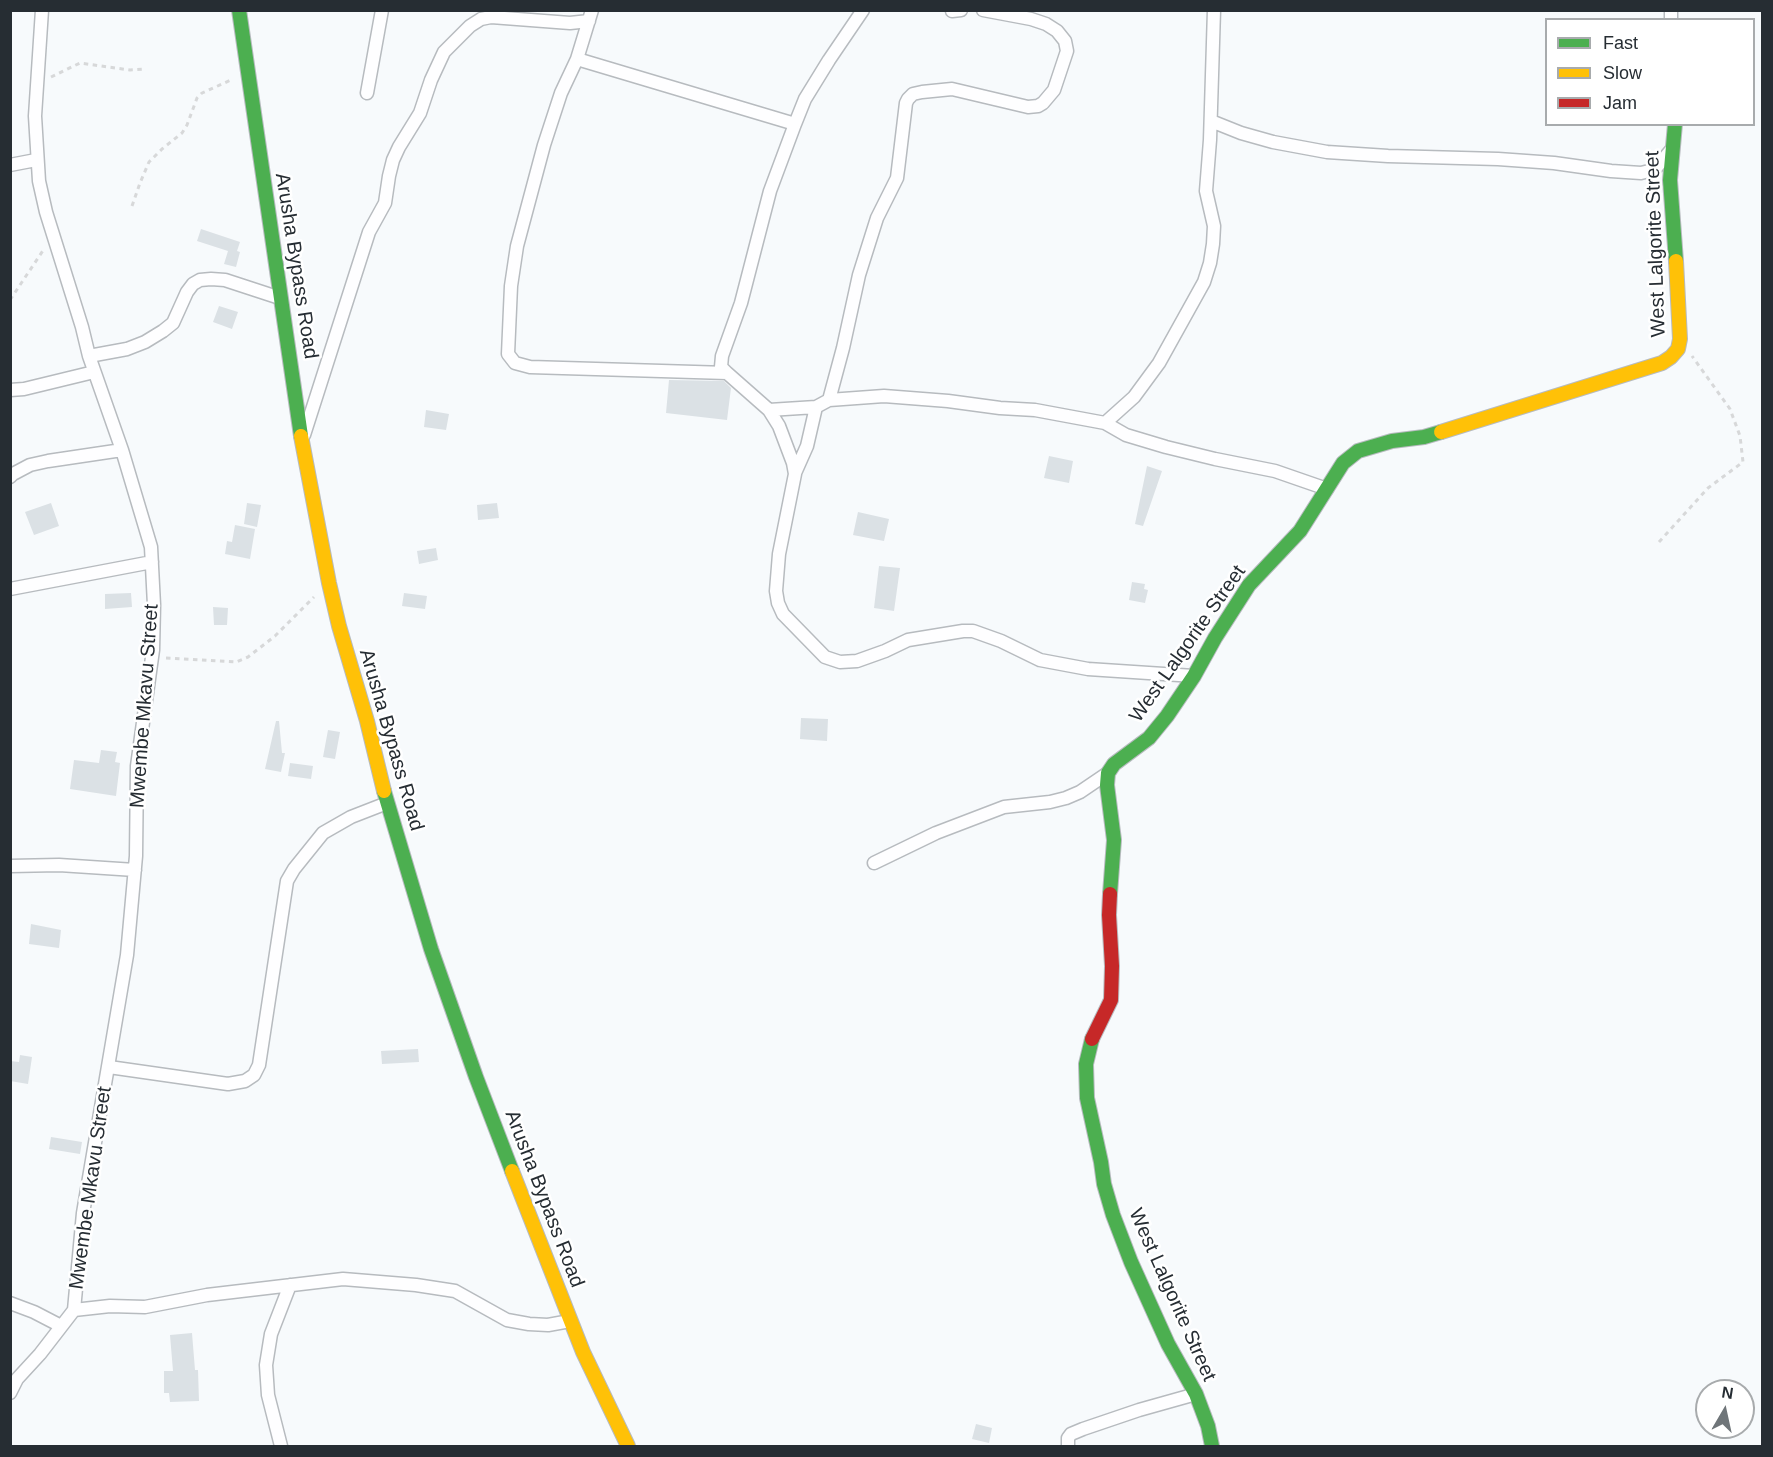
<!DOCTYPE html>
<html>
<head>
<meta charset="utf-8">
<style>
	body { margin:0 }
	#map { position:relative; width:1773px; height:1457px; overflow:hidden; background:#f7fafc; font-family:Arial,sans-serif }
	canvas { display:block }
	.frame { position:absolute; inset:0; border:12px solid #262d33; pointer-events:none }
	.legend { position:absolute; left:1545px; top:18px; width:210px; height:108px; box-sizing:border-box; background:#fff; border:2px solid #a8abad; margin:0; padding:8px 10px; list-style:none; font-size:18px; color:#262d33 }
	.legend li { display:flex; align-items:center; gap:12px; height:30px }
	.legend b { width:30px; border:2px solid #a8abad }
	.north { position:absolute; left:1695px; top:1379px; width:60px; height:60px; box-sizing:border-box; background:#fff; border:2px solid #a8abad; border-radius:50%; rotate:9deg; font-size:16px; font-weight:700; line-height:24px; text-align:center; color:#262d33 }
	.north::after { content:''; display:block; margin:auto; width:21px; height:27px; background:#6f7579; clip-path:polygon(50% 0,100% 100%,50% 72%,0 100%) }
</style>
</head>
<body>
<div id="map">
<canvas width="1773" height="1457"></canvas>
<div class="frame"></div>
<ul class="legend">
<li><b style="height:8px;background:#4caf50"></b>Fast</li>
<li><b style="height:8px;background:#ffc107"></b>Slow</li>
<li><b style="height:8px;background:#c62828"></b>Jam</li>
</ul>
<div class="north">N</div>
</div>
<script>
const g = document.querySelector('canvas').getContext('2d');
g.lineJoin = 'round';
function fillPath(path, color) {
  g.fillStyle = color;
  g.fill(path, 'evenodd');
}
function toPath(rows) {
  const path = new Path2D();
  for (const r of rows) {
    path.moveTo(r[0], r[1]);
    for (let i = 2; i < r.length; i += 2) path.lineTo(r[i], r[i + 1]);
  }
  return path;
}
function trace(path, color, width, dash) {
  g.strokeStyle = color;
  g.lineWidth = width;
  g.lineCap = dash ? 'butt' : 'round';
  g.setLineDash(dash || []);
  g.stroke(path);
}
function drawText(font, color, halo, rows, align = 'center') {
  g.font = font + ' Arial,sans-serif';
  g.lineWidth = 5;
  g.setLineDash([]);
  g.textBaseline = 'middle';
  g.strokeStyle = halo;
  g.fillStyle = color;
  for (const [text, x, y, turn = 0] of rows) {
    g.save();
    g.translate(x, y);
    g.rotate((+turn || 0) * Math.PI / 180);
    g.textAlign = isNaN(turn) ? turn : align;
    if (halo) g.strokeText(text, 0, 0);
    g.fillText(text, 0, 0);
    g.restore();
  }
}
fillPath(toPath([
	[201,229,240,242,237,251,240,252,236,267,224,264,228,251,197,241],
	[219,306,238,312,232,329,213,322],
	[669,380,724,381,731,388,727,420,666,413],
	[426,410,449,414,446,430,424,427],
	[1049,456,1073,461,1069,483,1044,478],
	[1147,466,1162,471,1143,526,1135,524],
	[51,503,59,526,34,535,25,512],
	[247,503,261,505,257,527,244,524],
	[497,503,499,518,478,520,477,505],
	[858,512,889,519,884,541,853,535],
	[235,525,255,529,250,559,225,554,227,541,232,542],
	[436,548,438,560,419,564,417,551],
	[879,566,900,568,894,611,874,608],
	[1132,582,1145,584,1144,589,1148,590,1145,603,1129,600],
	[131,593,132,607,105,609,105,594],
	[404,593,427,596,425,609,402,606],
	[213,607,228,608,227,625,214,625],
	[801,718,828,719,827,741,800,739],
	[276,721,279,721,282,753,285,753,281,772,265,769],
	[328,730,340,732,335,759,323,757],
	[101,750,117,752,115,762,120,763,116,796,70,789,74,760,99,763],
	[290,763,313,766,311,779,288,776],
	[31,924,61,930,59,948,29,944],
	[418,1049,419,1062,382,1064,381,1051],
	[20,1055,32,1057,28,1084,10,1081,10,1061,19,1062],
	[51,1137,82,1142,80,1154,49,1149],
	[192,1333,195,1370,198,1370,199,1401,170,1402,169,1393,164,1393,164,1371,173,1371,170,1335],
	[976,1424,992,1428,989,1443,972,1439]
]), '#dbe1e5');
const street = toPath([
	[592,10,577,59,561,93,544,145,517,246,511,286,508,354,515,363,530,367,727,373],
	[863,10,829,60,805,99,795,124,770,191,741,303,722,356,721,367,727,373,769,410,816,407,829,400,884,396,948,401,1000,408,1035,410,1105,423,1126,435,1166,447,1215,459,1275,471,1327,489],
	[952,11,961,10],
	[1671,20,1671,10],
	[577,59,795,124],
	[367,93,382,10],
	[1211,121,1241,133,1273,142,1327,152,1388,156,1498,159,1554,163,1611,171,1641,173,1649,171,1656,168,1671,150],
	[10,165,36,160],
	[89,356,127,349,145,342,163,331,173,323,187,292,193,284,200,280,211,279,225,280,280,298],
	[10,390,24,389,94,372],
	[829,400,843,348,859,275,877,218,897,178,906,103,908,99,913,94,922,92,952,89,1028,107,1038,106,1043,103,1054,90,1067,51,1065,41,1057,31,1046,24,1031,19,983,10],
	[769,410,779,426,793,463,795,474,779,554,776,591,778,603,783,614,825,657,840,662,857,661,885,651,908,640,963,631,973,631,1001,641,1040,660,1088,669,1194,676],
	[1105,423,1134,397,1159,363,1204,282,1210,263,1213,244,1214,226,1206,191,1210,140,1214,10],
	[304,435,369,232,385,203,389,176,393,160,399,147,420,113,431,80,444,52,470,26,481,19,491,17,570,23,589,21],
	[795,473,807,446,816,407],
	[10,477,13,474,30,465,48,461,122,450],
	[10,589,152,562],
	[874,863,936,833,1004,807,1050,802,1066,798,1080,792,1108,773],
	[10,866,59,865,135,870],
	[109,1067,228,1084,245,1081,254,1075,259,1065,287,881,294,869,323,833,351,817,387,803],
	[10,1303,34,1312,61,1326],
	[74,1310,110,1306,145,1307,207,1295,343,1279,416,1285,455,1291,507,1320,529,1324,548,1325,570,1321],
	[10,1393,17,1379,40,1354,74,1310,83,1213,127,955,136,856,137,766,153,650,154,605,151,547,122,450,89,356,82,327,46,212,39,181,35,116,42,10],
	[281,1446,268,1395,266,1365,271,1334,290,1285],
	[1068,1446,1068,1438,1071,1434,1083,1429,1139,1410,1196,1394]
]);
const fast = toPath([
	[239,10,301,436],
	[1675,124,1670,180,1676,261],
	[384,791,431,949,476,1077,512,1171],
	[1110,894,1114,840,1107,785,1108,773,1114,764,1149,738,1167,716,1194,676,1215,638,1249,585,1300,531,1343,463,1358,451,1392,441,1424,437,1441,432],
	[1092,1039,1086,1064,1087,1098,1101,1162,1104,1184,1113,1215,1131,1262,1168,1344,1196,1394,1208,1426,1212,1446]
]);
const slow = toPath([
	[1441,432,1662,363,1671,357,1678,349,1680,339,1676,261],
	[301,436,329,583,339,626,367,721,384,791],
	[512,1171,583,1352,628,1446]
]);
const jam = toPath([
	[1092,1039,1111,1000,1112,966,1109,915,1110,894]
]);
trace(street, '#b7bbbf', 15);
trace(fast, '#b7bbbf', 16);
trace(slow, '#b7bbbf', 16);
trace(jam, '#b7bbbf', 16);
trace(toPath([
	[51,77,80,63,130,70,144,69],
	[132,206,140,183,149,162,162,149,182,133,187,125,197,98,202,93,231,80],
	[10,300,44,249],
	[1659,542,1708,488,1743,462,1740,436,1730,409,1692,356],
	[166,658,236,662,248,657,275,636,314,597]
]), '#d7d8d9', 3, [4.5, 4.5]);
trace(street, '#fefeff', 12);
trace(fast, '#4caf50', 14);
trace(slow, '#ffc107', 14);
trace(jam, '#c62828', 14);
drawText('20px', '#262d33', '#fff', [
	["West Lalgorite Street",1656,244,-92],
	["Arusha Bypass Road",296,266,81],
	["West Lalgorite Street",1188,644,-55],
	["Mwembe Mkavu Street",145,706,-86],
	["Arusha Bypass Road",391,740,74],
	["Mwembe Mkavu Street",91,1188,-82],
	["Arusha Bypass Road",544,1199,69],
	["West Lalgorite Street",1172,1295,66]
]);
</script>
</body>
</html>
